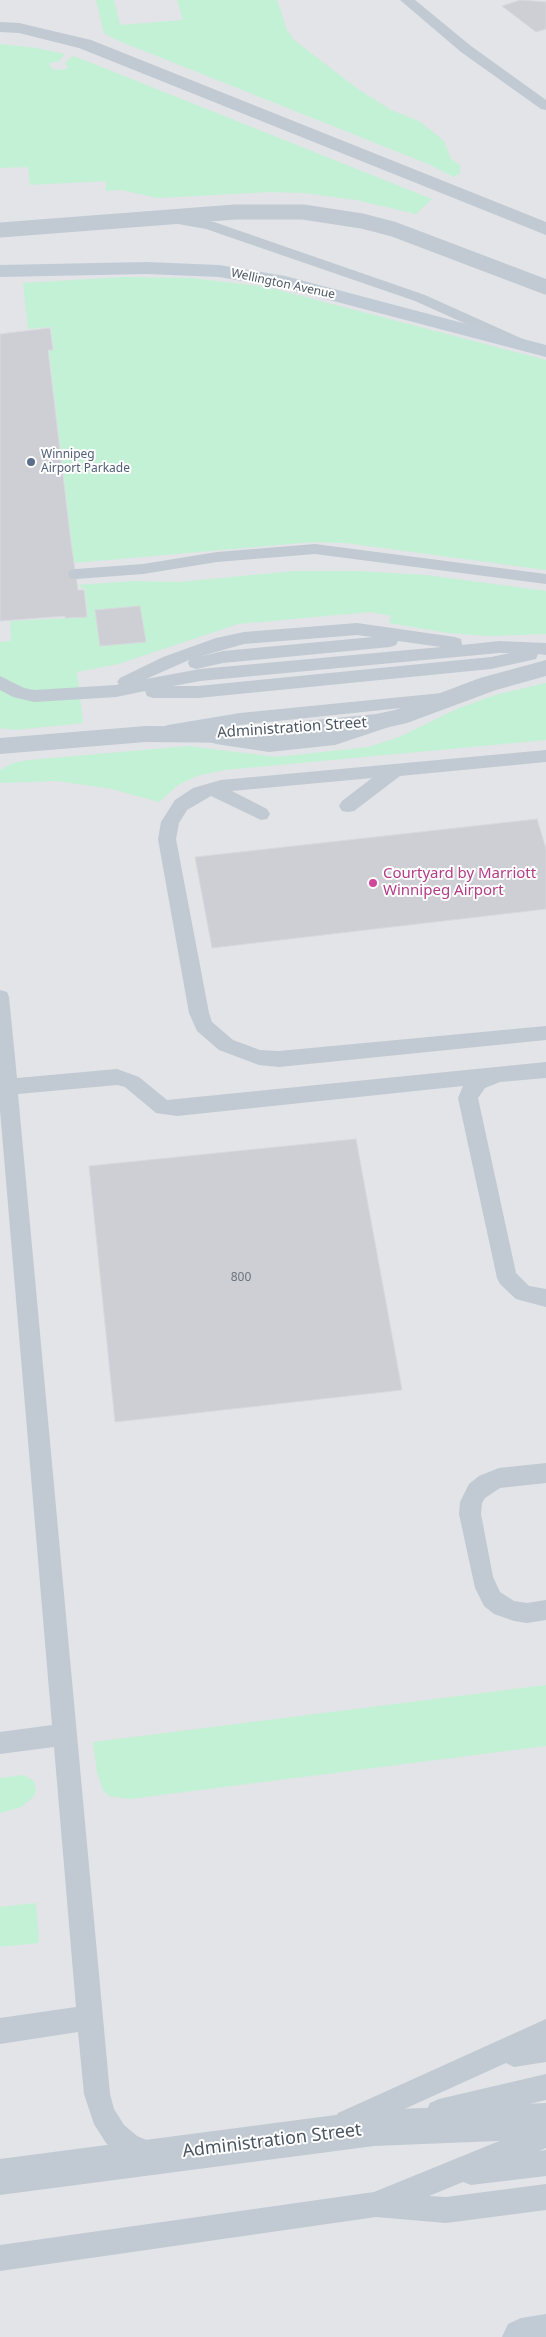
<!DOCTYPE html>
<html>
<head>
<meta charset="utf-8">
<style>
	body { margin:0 }
	canvas { display:block; background:#f5f3f3 }
</style>
</head>
<body>
<canvas width="546" height="2337"></canvas>
<script>
const g = document.querySelector('canvas').getContext('2d');
g.lineJoin = 'round';
function fillPath(path, color) {
  g.fillStyle = color;
  g.fill(path, 'evenodd');
}
function toPath(rows) {
  const path = new Path2D();
  for (const r of rows) {
    path.moveTo(r[0], r[1]);
    for (let i = 2; i < r.length; i += 2) path.lineTo(r[i], r[i + 1]);
  }
  return path;
}
function trace(path, color, width, dash) {
  g.strokeStyle = color;
  g.lineWidth = width;
  g.lineCap = dash ? 'butt' : 'round';
  g.setLineDash(dash || []);
  g.stroke(path);
}
function drawText(font, color, halo, rows, align = 'center') {
  g.font = font + ' "Noto Sans",sans-serif';
  g.lineWidth = 4;
  g.setLineDash([]);
  g.textBaseline = 'middle';
  g.strokeStyle = halo;
  g.fillStyle = color;
  for (const [text, x, y, turn = 0] of rows) {
    g.save();
    g.translate(x, y);
    g.rotate((+turn || 0) * Math.PI / 180);
    g.textAlign = isNaN(turn) ? turn : align;
    if (halo) g.strokeText(text, 0, 0);
    g.fillText(text, 0, 0);
    g.restore();
  }
}
fillPath(toPath([
	[0,0,546,0,546,2337,0,2337]
]), '#e2e4e7');
fillPath(toPath([
	[96,0,114,0,120,25,183,20,177,0,277,0,287,30,294,40,358,89,391,110,419,121,444,141,451,159,460,165,460,173,454,177,428,164,114,39,104,33],
	[0,44,37,48,65,54,59,61,49,63,50,67,55,70,66,69,68,67,65,63,73,56,79,58,432,199,416,214,356,200,303,193,271,192,158,198,121,190,106,191,106,181,30,185,28,167,0,168],
	[123,277,192,278,267,287,546,360,546,570,346,543,312,542,74,563,49,350,54,350,51,327,28,329,23,283],
	[293,571,356,571,426,575,546,591,546,634,488,636,448,633,389,623,391,616,370,612,238,624,118,664,77,672,83,723,14,730,0,728,0,642,11,641,10,621,88,617,85,589,77,585,134,581,179,582],
	[546,683,546,740,225,770,197,776,178,785,159,802,112,789,57,781,0,783,0,770,13,763,28,760,189,746,276,757,369,747,399,737,459,708,495,695],
	[546,1685,546,1746,130,1799,109,1796,103,1790,97,1772,93,1742],
	[24,1775,34,1781,36,1791,33,1797,21,1807,0,1813,0,1778],
	[36,1903,39,1943,0,1947,0,1907]
]), '#c3f1d5');
const building = toPath([
	[520,0,546,2,546,29,536,32,502,6,520,0],
	[50,328,53,350,48,350,71,543,78,590,84,590,87,617,65,618,65,616,0,621,0,334,50,328],
	[140,606,146,642,100,646,95,610,140,606],
	[537,819,546,849,546,909,212,948,195,857,537,819],
	[356,1139,402,1390,115,1422,89,1166,356,1139]
]);
fillPath(building, '#cdcfd5');
trace(building, '#d7d9de', 1);
fillPath(toPath([
	[400,0,415,0,471,46,546,100,546,110,541,109,461,52,400,0],
	[172,215,214,222,425,295,525,340,528,343,525,346,515,346,415,301,206,229,167,222,165,219,172,215],
	[315,544,546,574,546,584,315,554,217,562,143,574,76,579,70,578,68,574,70,570,76,569,143,564,217,552,315,544],
	[357,623,455,637,461,639,462,645,499,641,546,643,546,655,538,654,536,659,491,669,198,698,153,698,147,696,145,691,116,697,34,702,13,697,0,690,0,676,24,688,34,690,116,685,119,684,117,682,120,678,163,657,216,638,244,632,357,623],
	[357,635,373,637,223,651,198,657,244,644,357,635],
	[398,641,441,647,200,669,146,679,189,660,188,663,190,667,196,669,223,663,390,647,396,645,398,641],
	[499,653,510,653,491,657,198,686,173,686,200,681,499,653],
	[442,693,448,695,451,699,448,703,240,725,168,737,162,735,159,731,162,727,168,725,240,713,442,693],
	[383,717,389,719,392,723,389,727,335,745,269,752,216,744,210,742,207,738,210,734,216,732,269,740,334,733,383,717],
	[546,750,546,762,400,776,354,811,348,812,342,811,339,806,342,801,372,778,232,791,267,809,270,814,267,819,261,820,211,796,187,810,179,823,176,839,209,1013,212,1022,233,1040,260,1050,279,1051,546,1026,546,1040,279,1067,259,1065,219,1050,197,1031,189,1013,158,839,161,822,175,800,193,788,221,780,546,750],
	[0,990,7,992,9,997,17,1078,117,1069,139,1077,167,1100,546,1062,546,1078,500,1082,485,1088,478,1098,516,1273,529,1286,546,1289,546,1307,516,1299,500,1284,497,1278,458,1098,463,1086,177,1116,156,1113,125,1087,117,1085,18,1094,110,2094,114,2109,124,2125,137,2136,158,2145,162,2154,158,2163,149,2167,119,2154,106,2143,94,2124,84,2094,78,2032,0,2044,0,2018,76,2007,54,1747,0,1754,0,1732,52,1725,0,1110,0,990],
	[546,1463,546,1483,500,1488,485,1498,482,1503,481,1514,493,1577,500,1592,514,1601,527,1603,546,1600,546,1620,527,1623,514,1621,494,1614,484,1606,475,1588,459,1514,460,1502,469,1484,479,1476,499,1468,546,1463],
	[546,2019,546,2062,514,2067,506,2063,347,2135,338,2131,334,2122,338,2113,546,2019],
	[546,2074,546,2100,439,2125,430,2121,426,2112,430,2103,439,2099,546,2074],
	[546,2122,546,2148,539,2151,546,2150,546,2176,471,2185,463,2182,429,2196,446,2197,546,2184,546,2210,446,2223,376,2217,0,2271,0,2245,374,2192,546,2122]
]), '#c1cad2');
fillPath(toPath([
	[0,22,19,23,91,40,546,222,546,235,79,48,19,33,0,32,0,22],
	[546,660,546,676,496,690,407,723,376,730,244,743,146,742,0,754,0,738,146,726,244,727,376,714,395,710,480,678,546,660],
	[546,2103,546,2139,374,2146,0,2195,0,2159,374,2110,546,2103]
]), '#c1cad2');
fillPath(toPath([
	[146,262,219,265,285,276,546,345,546,357,284,288,219,277,146,274,0,277,0,265,146,262],
	[546,2314,546,2337,502,2337,508,2324,521,2318,546,2314]
]), '#c1cbd6');
trace(toPath([
	[0,230,235,212,303,212,362,221,393,229,546,287]
]), '#c1cad2', 15);
for (const [x, y, r, color] of [
	[31,462,5,"#5c6f8a"],
	[373,883,5,"#d1479c"]
]) {
  const dot = new Path2D();
  dot.arc(x, y, r, 0, 2 * Math.PI);
  g.fillStyle = color;
  g.fill(dot);
  trace(dot, '#fff', 2);
}
drawText('12px', '#4a5661', '#fff', [
	["Wellington Avenue",283,284,12]
]);
drawText('12px', '#4e5e75', '#fff', [
	["Winnipeg",41,455],
	["Airport Parkade",41,469]
], 'left');
drawText('12px', '#6b747e', null, [
	["800",241,1278]
]);
drawText('15px', '#4a5661', '#fff', [
	["Administration Street",292,728,-4]
]);
drawText('15px', '#b23c85', '#fff', [
	["Courtyard by Marriott",383,874],
	["Winnipeg Airport",383,891]
], 'left');
drawText('18px', '#4a5661', '#fff', [
	["Administration Street",272,2141,-7]
]);
</script>
</body>
</html>
